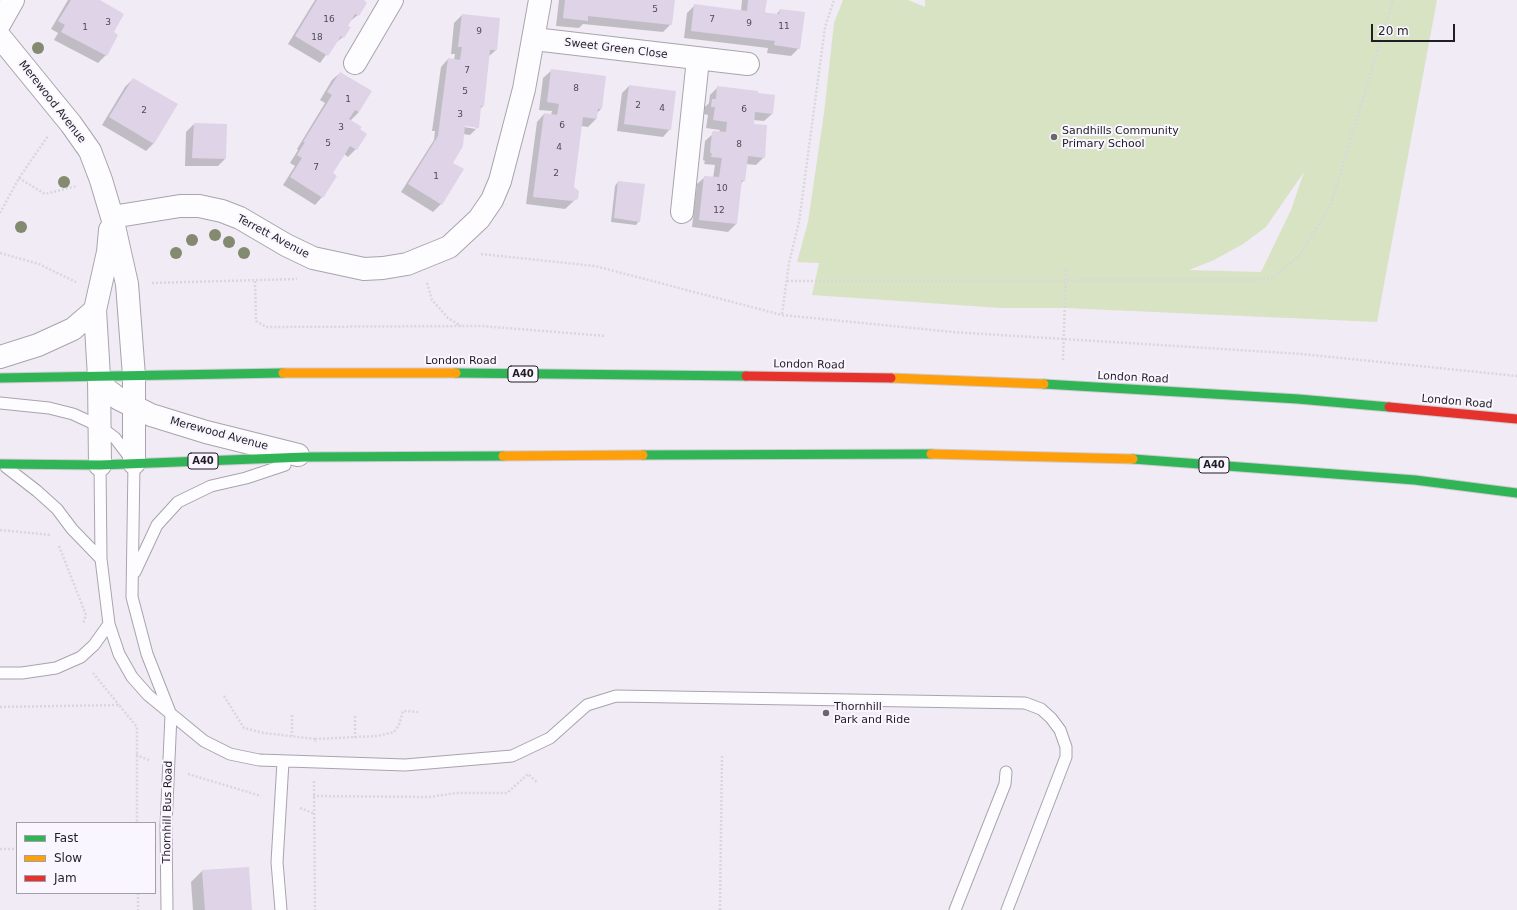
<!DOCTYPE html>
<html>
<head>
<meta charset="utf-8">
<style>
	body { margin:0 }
	#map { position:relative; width:1517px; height:910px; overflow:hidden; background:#f1ebf6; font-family:"DejaVu Sans",sans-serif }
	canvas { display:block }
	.legend { position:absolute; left:16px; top:822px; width:140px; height:72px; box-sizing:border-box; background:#faf6ff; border:1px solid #a39fa7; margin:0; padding:5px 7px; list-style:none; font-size:12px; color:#211d24 }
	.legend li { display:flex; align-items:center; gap:8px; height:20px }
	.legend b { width:20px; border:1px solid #a39fa7 }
	.scale { position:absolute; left:1371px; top:24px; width:84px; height:18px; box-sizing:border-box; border:2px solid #211d24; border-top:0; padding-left:5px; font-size:12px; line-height:14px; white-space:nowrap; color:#211d24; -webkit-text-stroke:3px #faf6ff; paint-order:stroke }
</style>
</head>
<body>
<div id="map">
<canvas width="1517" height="910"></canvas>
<ul class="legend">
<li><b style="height:5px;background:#30b455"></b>Fast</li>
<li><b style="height:5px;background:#ff9f0a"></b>Slow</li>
<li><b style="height:5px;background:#e5322d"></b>Jam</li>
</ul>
<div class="scale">20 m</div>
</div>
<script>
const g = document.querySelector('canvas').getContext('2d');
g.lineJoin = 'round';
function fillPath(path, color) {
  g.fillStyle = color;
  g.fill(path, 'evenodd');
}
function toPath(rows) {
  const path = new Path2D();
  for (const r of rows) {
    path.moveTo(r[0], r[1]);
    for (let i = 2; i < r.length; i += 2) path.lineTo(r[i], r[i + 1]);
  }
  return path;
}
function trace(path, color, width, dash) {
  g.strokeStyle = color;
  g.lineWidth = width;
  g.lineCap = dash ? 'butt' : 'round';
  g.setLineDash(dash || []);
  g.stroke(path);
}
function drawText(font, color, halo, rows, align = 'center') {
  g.font = font + ' "DejaVu Sans",sans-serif';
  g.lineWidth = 4;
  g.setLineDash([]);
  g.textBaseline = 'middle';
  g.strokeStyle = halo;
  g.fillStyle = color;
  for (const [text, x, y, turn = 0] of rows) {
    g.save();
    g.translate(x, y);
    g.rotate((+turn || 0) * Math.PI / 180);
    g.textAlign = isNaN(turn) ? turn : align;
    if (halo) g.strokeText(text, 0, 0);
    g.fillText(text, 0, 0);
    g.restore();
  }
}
fillPath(toPath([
	[843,0,908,0,925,7,925,0,1437,0,1377,322,1065,308,1001,308,812,295,819,263,797,262,808,222,824,113,834,23],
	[1304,172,1291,210,1261,272,1189,270,1214,260,1243,244,1266,227]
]), '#d8e3c4');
fillPath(toPath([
	[68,0,98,0,112,32,106,55,98,63,54,40,58,33,51,29],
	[315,0,362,0,358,15,349,22,343,37,334,44,320,63,288,44],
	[559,0,674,0,671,24,663,32,583,24,579,28,556,26],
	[742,0,766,0,764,13,776,15,780,10,799,48,791,56,767,53,768,48,684,38,687,13,695,5,741,11],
	[462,15,496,50,488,57,483,106,480,109,478,127,470,135,463,134,451,163,462,170,441,204,433,212,401,192,434,140,435,131,432,131,441,67,448,59,454,60,455,54,451,54,454,23],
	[464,125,476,127,476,129,464,127],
	[551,71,601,109,597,113,596,119,588,127,581,126,573,188,577,198,565,209,526,204,537,122,544,114,551,115,552,111,539,110,543,78],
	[340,73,359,112,350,121,356,149,348,157,344,154,331,173,322,197,315,205,283,185,295,166,290,163,298,150,297,149,325,103,320,100,332,80],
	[133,79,154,143,146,151,102,125,125,87],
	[629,86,670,129,663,137,617,131,622,93],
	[718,87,772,114,764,121,753,120,753,124,764,157,756,165,746,164,744,180,740,185,736,224,728,232,692,227,697,184,705,177,713,178,715,165,704,164,705,161,703,160,705,141,715,132,719,132,720,130,706,128,708,115,704,114,705,107,709,103,710,95],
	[194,124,225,159,218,166,185,166,186,132],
	[618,182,639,221,636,225,611,222,615,186],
	[202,871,251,910,193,910,191,882]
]), '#0003');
fillPath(toPath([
	[71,0,100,0,124,14,114,32,118,35,107,56,61,32,65,25,58,21],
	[317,0,364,0,367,3,359,16,355,14,348,26,351,27,344,38,341,36,328,56,295,36],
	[565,0,675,0,672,25,588,16,588,21,563,18],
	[748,0,767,0,765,12,768,13,779,14,780,9,805,12,800,49,774,45,775,41,691,31,694,4,747,11],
	[462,14,500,18,497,50,490,50,484,106,481,106,479,128,465,126,463,146,453,163,464,169,442,205,408,184,438,136,448,58,460,60,462,47,458,47],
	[551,69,606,76,602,109,598,109,597,119,583,117,574,187,579,191,578,199,573,201,533,197,544,113,557,115,559,104,547,102],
	[340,72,372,91,359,112,355,110,349,119,362,127,360,129,367,134,357,150,350,146,333,173,337,176,323,198,290,177,302,158,297,155,305,142,303,142,332,95,327,92],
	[133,78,178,104,154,144,109,117],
	[629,85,676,91,671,130,624,124],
	[717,86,758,91,758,93,775,95,773,114,755,112,754,124,767,125,765,158,748,156,745,181,742,180,737,224,699,220,704,176,719,177,722,158,711,157,712,153,710,153,712,132,714,131,726,132,727,122,713,120,715,107,711,107,712,99,716,99],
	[194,123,227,124,226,159,192,158],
	[618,181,645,184,640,222,614,218],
	[249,867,252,910,205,910,202,870]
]), '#ded3e7');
const lane = toPath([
	[0,403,49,408,73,414,99,426,115,438,134,463,132,597,147,654,171,715,166,826,167,910],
	[100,465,101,559,109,624,119,654,132,677,148,695,204,741,230,754,259,760,405,765,512,756,550,738,587,705,616,696,1025,703,1041,709,1051,718,1060,730,1066,747,1066,757,1007,910],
	[6,467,37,491,57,509,72,529,101,559],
	[135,572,157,525,178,502,211,486,246,478,285,465],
	[0,673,22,673,56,668,81,657,94,645,109,624],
	[281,910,277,862,283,762],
	[955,910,1005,784,1006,772]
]);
const street = toPath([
	[0,23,13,0],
	[0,37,71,124,90,151,101,180,112,217,127,284,134,376,134,463],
	[534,39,748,64],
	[355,63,392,0],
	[682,212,698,59],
	[112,217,180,206,199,206,222,211,240,218,286,245,313,258,364,269,383,268,407,264,449,247,479,219,492,200,500,181,524,89,540,0],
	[0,357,38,345,73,329,95,310],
	[99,377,106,389,119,399,151,415,206,432,298,455],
	[100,465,99,377,95,310,108,252,110,230]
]);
const fast = toPath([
	[456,373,746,376],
	[0,378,283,373],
	[1044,384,1298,399,1389,407],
	[643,455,931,454],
	[1133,459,1415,480,1517,493],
	[0,464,100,465,306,457,503,456]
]);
const slow = toPath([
	[283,373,456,373],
	[891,378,1044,384],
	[931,454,1133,459],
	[503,456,643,455]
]);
const jam = toPath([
	[746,376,891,378],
	[1389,407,1517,419]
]);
trace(lane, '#a8a4ac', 13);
trace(street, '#a8a4ac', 24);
trace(fast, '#cecbd0', 11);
trace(slow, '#cecbd0', 11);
trace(jam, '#cecbd0', 11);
trace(toPath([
	[19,178,45,194,77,186],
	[0,213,19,178,48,136],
	[0,253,39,264,76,282],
	[481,254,595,266,782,315,953,332,1302,354,1517,376],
	[255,281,256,321,266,327,481,326,606,336],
	[787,281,1251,280,1273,278,1301,254,1331,204,1393,0],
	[152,283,297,279],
	[427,283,432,300,448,318,461,326],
	[782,314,789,263,799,222,825,27,834,0],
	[1063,360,1066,267],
	[0,530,51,535],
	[59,546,86,615,83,624],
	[93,673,119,705],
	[224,696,244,728,264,733,315,739,315,742],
	[0,707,119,705,137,727,137,823],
	[292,715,292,736],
	[355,738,355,716],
	[315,739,377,736,394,732,399,725,403,711,418,712],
	[136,755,149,760],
	[188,774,261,796],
	[314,781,315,910],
	[313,796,429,797,456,793,507,793,528,774,537,782],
	[300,808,313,813],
	[0,849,17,849],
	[138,893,138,910],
	[720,910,722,756]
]), '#d8d7da', 2.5, [2, 2]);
trace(lane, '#fdfcfe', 11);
trace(street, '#fdfcfe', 22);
trace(fast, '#30b455', 9);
trace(slow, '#ff9f0a', 9);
trace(jam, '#e5322d', 9);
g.fillStyle = '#838a6f';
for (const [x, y] of [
	[38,48],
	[64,182],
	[21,227],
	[215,235],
	[192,240],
	[229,242],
	[176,253],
	[244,253]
]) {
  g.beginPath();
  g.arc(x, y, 6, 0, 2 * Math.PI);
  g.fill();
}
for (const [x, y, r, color] of [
	[1054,137,4,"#6a656e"],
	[826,713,4,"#6a656e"]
]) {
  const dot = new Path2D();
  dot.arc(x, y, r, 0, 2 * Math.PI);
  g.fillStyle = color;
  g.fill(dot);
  trace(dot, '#faf6ff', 1.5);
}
drawText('9px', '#504a55', null, [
	["5",655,10],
	["16",329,20],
	["7",712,20],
	["3",108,23],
	["9",749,24],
	["11",784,27],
	["1",85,28],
	["9",479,32],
	["18",317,38],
	["7",467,71],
	["8",576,89],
	["5",465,92],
	["1",348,100],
	["2",638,106],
	["4",662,109],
	["6",744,110],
	["2",144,111],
	["3",460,115],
	["6",562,126],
	["3",341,128],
	["5",328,144],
	["8",739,145],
	["4",559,148],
	["7",316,168],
	["2",556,174],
	["1",436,177],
	["10",722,189],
	["12",719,211]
]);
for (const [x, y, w] of [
	[523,374,30],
	[203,461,30],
	[1214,465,30]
]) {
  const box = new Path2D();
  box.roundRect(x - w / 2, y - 8, w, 16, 3);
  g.fillStyle = '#faf6ff';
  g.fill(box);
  trace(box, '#211d24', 1);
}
drawText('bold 10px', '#211d24', null, [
	["A40",523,374],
	["A40",203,461],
	["A40",1214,465]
]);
drawText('11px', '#211d24', '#faf6ff', [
	["Sweet Green Close",616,49,7],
	["Merewood Avenue",52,102,52],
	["Terrett Avenue",273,237,28],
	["London Road",461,361],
	["London Road",809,365,1],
	["London Road",1133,378,3],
	["London Road",1457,402,5],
	["Merewood Avenue",219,434,15],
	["Thornhill Bus Road",168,812,-89]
]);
drawText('11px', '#211d24', '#faf6ff', [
	["Sandhills Community",1062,131],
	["Primary School",1062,144],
	["Thornhill",834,707],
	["Park and Ride",834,720]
], 'left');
</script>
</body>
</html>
